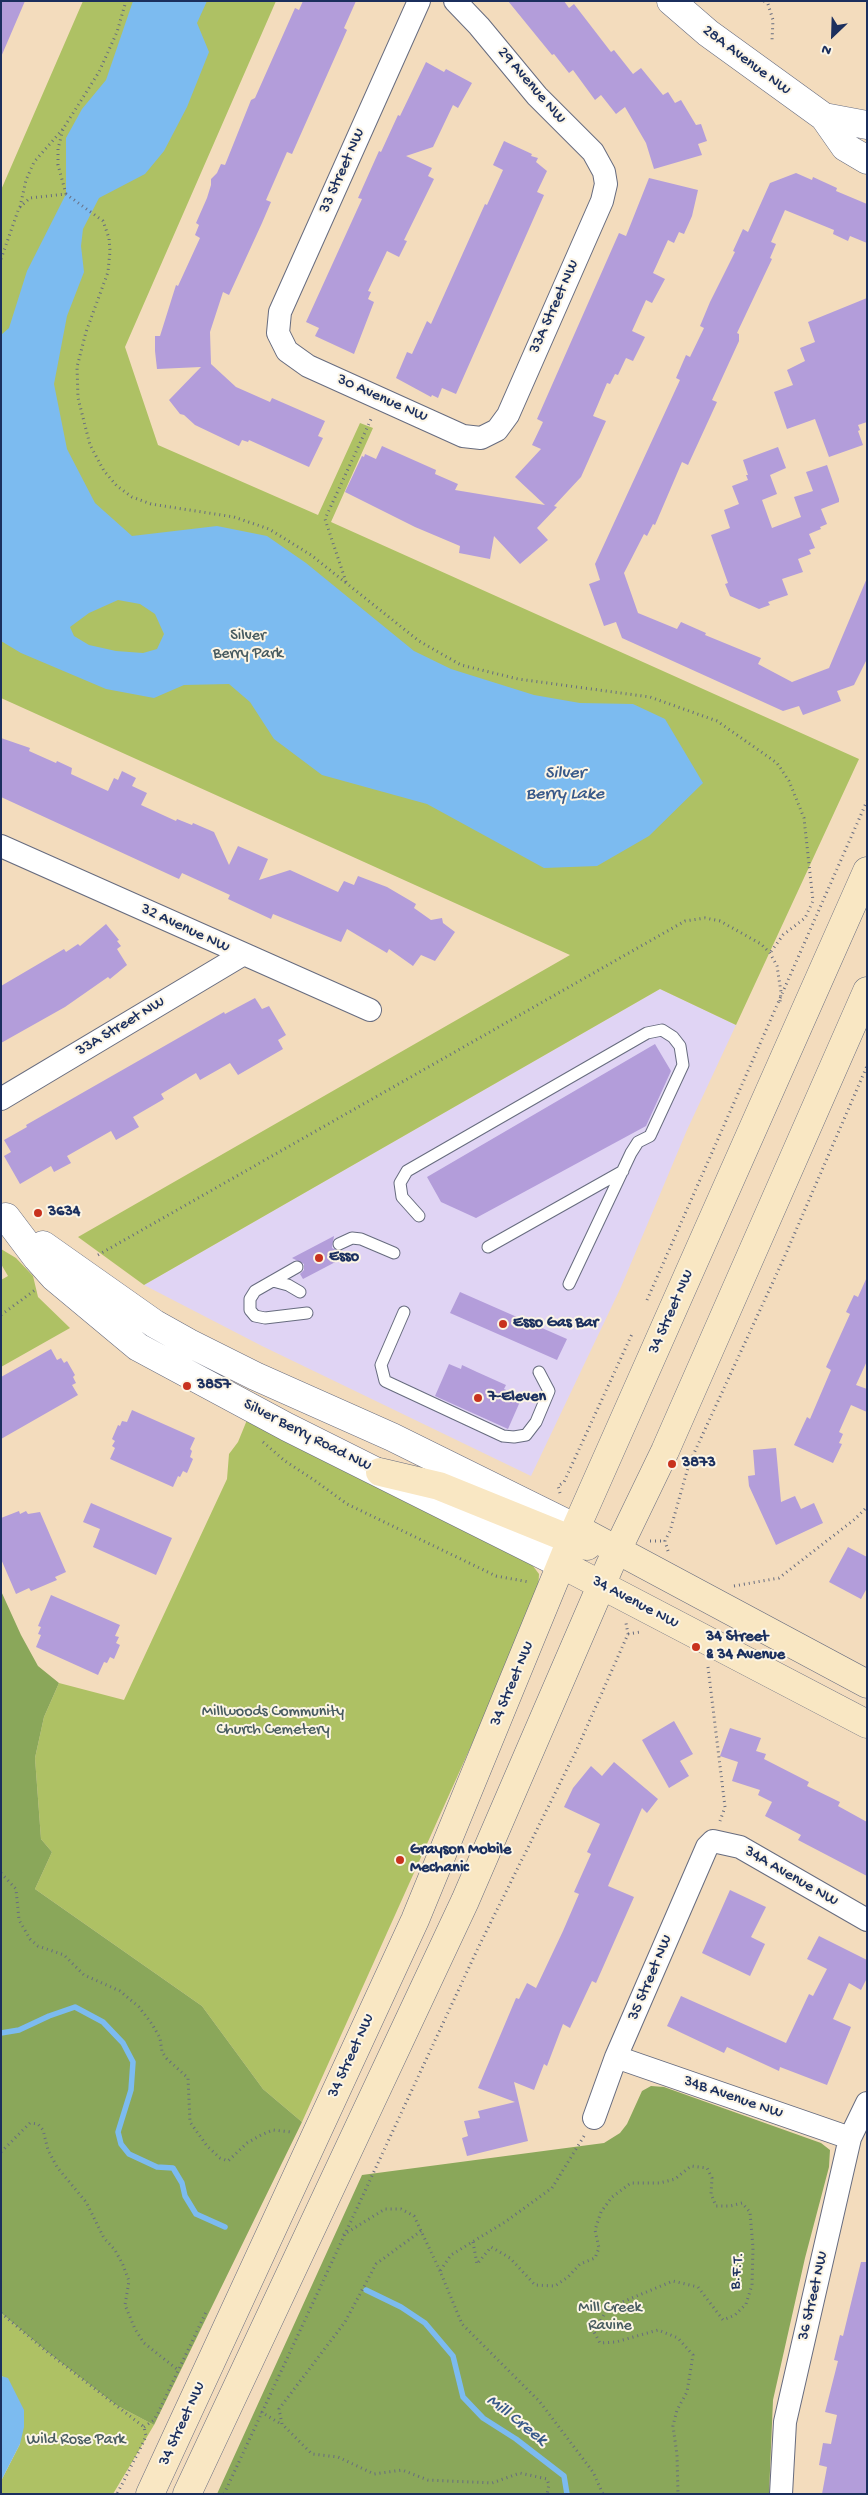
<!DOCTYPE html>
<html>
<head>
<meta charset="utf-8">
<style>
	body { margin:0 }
	#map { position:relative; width:868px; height:2495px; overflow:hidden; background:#f3dcbd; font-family:"Gochi Hand",sans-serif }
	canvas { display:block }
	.frame { position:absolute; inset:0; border:2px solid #1b2f5e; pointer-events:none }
	.north { position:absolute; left:808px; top:10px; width:50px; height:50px; -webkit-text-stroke:4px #fcf5e5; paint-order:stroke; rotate:204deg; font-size:14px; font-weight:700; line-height:20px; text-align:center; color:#1b2f5e }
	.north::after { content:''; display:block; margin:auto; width:18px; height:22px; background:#1b2f5e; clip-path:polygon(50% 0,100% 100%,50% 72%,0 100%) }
</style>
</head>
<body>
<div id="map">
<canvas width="868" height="2495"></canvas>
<div class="frame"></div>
<div class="north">N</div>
</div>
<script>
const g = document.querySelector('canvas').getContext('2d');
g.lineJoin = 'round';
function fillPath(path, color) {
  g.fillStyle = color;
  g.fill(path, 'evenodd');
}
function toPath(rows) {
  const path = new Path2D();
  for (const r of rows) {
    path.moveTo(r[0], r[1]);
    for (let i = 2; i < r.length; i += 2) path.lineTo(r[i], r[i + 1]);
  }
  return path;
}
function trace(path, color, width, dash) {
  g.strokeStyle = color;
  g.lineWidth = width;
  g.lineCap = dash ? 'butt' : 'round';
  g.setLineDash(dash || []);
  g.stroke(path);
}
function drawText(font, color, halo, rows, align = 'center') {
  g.font = font + ' "Gochi Hand",sans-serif';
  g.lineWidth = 4;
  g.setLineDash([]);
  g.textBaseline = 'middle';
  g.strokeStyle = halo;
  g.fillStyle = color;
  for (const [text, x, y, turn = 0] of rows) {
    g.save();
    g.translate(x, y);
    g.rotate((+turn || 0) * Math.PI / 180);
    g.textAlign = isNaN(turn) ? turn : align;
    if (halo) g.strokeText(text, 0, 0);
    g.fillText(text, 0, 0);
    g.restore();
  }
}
fillPath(toPath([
	[660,989,736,1025,687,1130,621,1287,531,1476,262,1346,144,1285]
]), '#e0d4f4');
fillPath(toPath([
	[83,1,276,1,125,347,158,445,318,515,360,423,373,428,331,522,859,759,736,1025,660,989,144,1285,78,1237,570,955,1,698,1,190],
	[1,1249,16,1258,33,1276,38,1297,70,1328,1,1367,1,1280,8,1276,1,1264],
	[247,1420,527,1558,539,1574,538,1592,533,1608,302,2122,263,2089,202,2006,35,1889,52,1852,41,1839,35,1758,44,1717,59,1683,124,1700,227,1479,229,1454,238,1442],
	[1,2313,46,2351,116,2405,154,2425,113,2494,1,2494,1,2481,20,2444,8,2379,1,2376]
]), '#aec164');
fillPath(toPath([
	[1,1591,21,1635,38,1666,59,1683,44,1717,35,1758,41,1839,52,1852,35,1889,202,2006,263,2089,302,2122,154,2425,116,2405,46,2351,1,2313],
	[651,2086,664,2087,821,2143,830,2150,829,2167,805,2258,773,2400,769,2494,217,2494,362,2175,604,2143,620,2133,627,2124,642,2091]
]), '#8aa75a');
fillPath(toPath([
	[133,1,207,1,197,23,209,52,187,107,164,151,145,174,99,198,83,229,81,246,84,272,67,316,54,384,67,449,95,503,132,536,217,526,267,536,306,563,414,651,451,669,534,695,580,703,633,704,665,719,703,783,649,836,597,866,544,868,427,804,322,775,274,739,250,702,229,684,184,685,154,698,106,689,21,653,1,641,1,335,9,328,27,271,66,194,66,138,82,109,106,80],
	[118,600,140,604,155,614,164,634,157,649,143,653,116,651,89,645,74,636,70,627,89,613],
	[1,2376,8,2378,24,2410,24,2427,20,2444,1,2481]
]), '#7cbbf0');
trace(toPath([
	[1,2033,19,2030,49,2016,75,2007,103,2022,123,2043,133,2062,131,2090,118,2132,121,2144,129,2154,157,2167,173,2168,182,2183,185,2196,196,2214,225,2227],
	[366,2290,401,2307,425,2323,453,2356,463,2397,483,2418,516,2439,564,2476,567,2494]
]), '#7cbbf0', 5.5);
fillPath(toPath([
	[1,1,25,1,1,57],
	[303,1,356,1,344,28,347,30,292,154,287,152,266,200,271,202,262,223,229,295,223,292,210,332,211,364,236,387,270,402,272,398,325,421,318,436,323,438,309,467,249,440,248,442,242,440,239,446,195,425,184,415,180,414,169,400,201,367,157,369,155,351,155,336,160,336,176,285,178,286,200,238,195,235,199,225,196,223,207,198,211,185,211,179,217,173,221,164,225,165,251,100,255,98,295,8,299,10],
	[508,1,564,1,569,8,574,4,611,52,614,50,633,74,641,68,663,95,668,92,675,103,681,100,696,125,701,124,707,141,698,144,702,155,654,169,646,143,625,107,616,114,601,95,595,100,573,70,569,73,554,54,552,55],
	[426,62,444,72,446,69,472,83,458,108,453,105,433,147,406,156,432,168,428,176,434,179,404,240,407,241,399,257,387,251,368,291,371,292,368,299,374,302,354,354,315,336,319,328,306,322,362,199,358,198,379,151,381,152,398,115,400,116],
	[504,141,532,154,531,156,538,158,536,162,547,171,537,192,544,195,456,394,442,388,438,398,432,395,431,397,396,378,407,352,412,354,427,321,431,324,485,204,487,205,503,170,493,165],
	[796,173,812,180,813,177,837,188,836,191,867,204,867,243,850,236,848,241,833,234,834,230,785,210,771,242,776,244,770,258,772,259,737,333,739,334,739,341,712,400,717,402,688,465,682,462,655,525,653,524,647,536,644,534,624,573,638,613,677,629,681,622,706,633,705,635,761,658,758,664,792,682,829,668,867,578,867,659,854,685,837,691,841,701,803,715,799,706,783,711,622,638,616,622,604,626,589,584,600,580,595,564,680,380,676,378,686,355,690,357,704,328,700,326,710,302,735,252,733,251,743,229,748,232,770,183],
	[649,178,698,190,692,216,684,234,679,232,674,243,668,240,653,273,665,279,652,303,646,300,632,331,645,337,633,361,626,358,618,375,615,374,610,384,607,383,593,416,606,421,581,477,554,506,557,507,537,528,548,540,520,564,494,536,490,559,459,553,460,546,415,527,345,492,362,456,364,457,365,454,376,459,382,446,436,470,435,474,458,484,455,490,545,505,515,477,541,449,532,445,543,422,537,419,619,233,626,236],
	[867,298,867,422,858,425,860,430,858,431,863,445,829,457,815,419,787,429,774,392,793,385,787,370,805,361,800,348,815,342,808,322],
	[778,447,786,468,770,475,777,494,762,500,772,528,801,517,794,497,813,491,806,472,827,465,839,499,839,502,821,509,827,524,820,527,821,529,809,534,815,548,809,550,811,554,798,559,803,572,782,579,788,595,768,602,770,605,759,609,730,596,725,584,728,583,711,535,730,528,724,510,739,504,732,486,748,480,746,475,748,475,743,460],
	[1,738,30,748,29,751,56,763,57,761,72,768,71,774,108,791,114,778,118,780,122,771,136,778,132,786,147,793,141,805,176,821,177,819,192,825,193,823,214,832,229,865,238,846,268,859,259,880,290,870,338,892,344,881,354,885,358,876,387,887,416,904,414,908,431,920,442,918,443,923,455,932,435,961,421,955,413,966,389,949,387,953,347,929,341,942,273,914,271,919,228,899,230,895,182,873,179,879,1,797],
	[106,924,119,940,117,941,121,946,117,949,127,965,110,979,108,977,65,1007,1,1043,1,986,64,949,66,952,78,944,80,946],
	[255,998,262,1009,269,1006,286,1035,278,1040,283,1049,238,1075,230,1063,200,1080,196,1073,161,1094,164,1099,133,1117,139,1127,116,1140,111,1131,67,1156,71,1163,54,1172,51,1166,20,1184,4,1156,11,1152,4,1140,27,1127,26,1125,224,1012,225,1014],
	[655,1044,671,1071,646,1126,476,1218,441,1202,427,1177],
	[334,1236,332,1248,338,1251,342,1251,345,1257,303,1279,300,1274,304,1270,304,1264,292,1258],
	[867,1277,867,1361,856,1385,867,1389,867,1412,851,1405,839,1432,843,1434,839,1443,842,1444,833,1463,794,1445,807,1417,810,1419,831,1370,826,1367,850,1314,846,1312,854,1295,858,1297],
	[460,1292,567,1339,557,1360,450,1313],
	[51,1349,57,1360,61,1358,64,1363,67,1361,75,1375,73,1377,76,1383,72,1385,78,1395,1,1439,1,1377],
	[449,1364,461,1369,462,1365,477,1372,506,1385,504,1389,522,1397,508,1429,435,1396],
	[132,1410,195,1438,190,1449,192,1451,190,1457,193,1459,187,1473,183,1471,180,1477,178,1476,173,1487,110,1459,115,1448,112,1446,115,1441,112,1439,118,1425,120,1426,122,1421,127,1422],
	[776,1448,781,1502,795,1496,801,1509,814,1503,823,1523,776,1545,749,1486,748,1476,755,1475,753,1450],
	[91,1503,172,1538,156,1575,93,1547,100,1529,83,1522],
	[19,1511,20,1514,26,1511,28,1514,40,1512,66,1572,55,1577,57,1580,31,1591,29,1588,16,1594,1,1559,1,1518],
	[848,1547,867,1557,867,1588,861,1599,829,1582],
	[51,1595,120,1625,115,1636,119,1637,116,1643,120,1645,114,1659,110,1657,107,1663,104,1662,98,1675,36,1647,41,1635,38,1634,41,1627,38,1626],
	[674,1721,693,1754,680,1761,689,1776,669,1788,642,1740],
	[730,1728,761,1738,756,1751,766,1754,764,1759,809,1782,807,1786,840,1802,838,1806,867,1822,867,1876,798,1840,801,1835,765,1816,772,1802,758,1795,760,1790,732,1781,738,1762,720,1756],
	[614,1762,658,1799,647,1813,642,1808,608,1886,634,1897,596,1983,592,1981,570,2028,563,2024,547,2066,544,2064,534,2090,514,2082,528,2141,467,2156,462,2138,468,2136,464,2121,480,2118,478,2111,515,2102,478,2088,516,1998,519,1999,527,1983,536,1988,563,1931,579,1894,574,1892,591,1854,587,1852,600,1824,564,1807,573,1788,591,1766,602,1776],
	[730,1890,766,1907,751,1937,765,1944,750,1976,702,1953],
	[819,1936,867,1960,867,1978,861,1990,849,1983,833,2019,851,2027,827,2085,780,2067,779,2071,727,2047,724,2053,667,2026,681,1996,786,2043,809,1994,813,1996,827,1969,807,1959],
	[861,2262,867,2262,867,2494,822,2494,827,2467,819,2465,823,2443,831,2444,837,2415,825,2412,838,2361,834,2360,840,2335,843,2336]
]), '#b39dda');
const service = toPath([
	[419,1216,402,1197,400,1183,407,1171,647,1033,662,1030,673,1037,680,1046,683,1065,650,1136,638,1142,631,1153,569,1284],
	[339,1244,352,1238,361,1239,394,1253],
	[488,1247,623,1171],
	[297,1267,255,1291,250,1299,250,1310,255,1316,265,1318,307,1313],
	[273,1281,288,1285,300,1292],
	[404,1312,381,1365,385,1381,503,1436,514,1437,526,1435,536,1422,549,1391,539,1372]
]);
const minor = toPath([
	[419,1,280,312,278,333,287,351,308,366,463,436,481,438,497,430,508,415,602,201,606,184,604,172,593,152,537,96,479,26,455,1],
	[1,846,370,1010],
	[1,1099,242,955],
	[616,2057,850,2138],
	[594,2118,616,2057,707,1847,713,1841,740,1847,867,1920],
	[781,2494,785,2422,850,2138,867,2103]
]);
const tertiary = toPath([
	[671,1,708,33,824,117,845,147,867,160],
	[824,117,867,125],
	[6,1217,37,1258,54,1277,138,1347,287,1427,563,1565],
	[43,1245,155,1324,189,1343,255,1376,392,1437,576,1528]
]);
const secondary = toPath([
	[380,1472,439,1486,587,1546],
	[576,1528,867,1684],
	[563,1565,867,1724],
	[150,2494,415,1920,576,1528,867,871],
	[187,2494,465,1901,610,1565,665,1451,867,991]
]);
trace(service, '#676c7f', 13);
trace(minor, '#676c7f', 24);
trace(tertiary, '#676c7f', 29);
trace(secondary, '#676c7f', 29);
trace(toPath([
	[764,1,768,4,773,20,772,40],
	[66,194,58,165,58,149,63,129,99,72,117,32,126,1],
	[20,207,26,180,34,162,63,129],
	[1,259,19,208,30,198,66,194,103,221,109,238,110,251,108,272,86,332,77,367,78,398,90,445,104,471,117,486,132,497,151,504,234,517,269,529,311,555,419,641,461,665,518,679,650,697,717,721,777,763,789,781,804,818,813,901,805,918,783,935,770,953],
	[346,582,325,519,372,417],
	[98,1255,685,921,705,918,720,921,761,944,770,953,777,966,781,992,780,1002],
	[647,1300,867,801],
	[1,1315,35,1290],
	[263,1442,285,1461,314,1480,347,1504,496,1576,529,1582],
	[560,1493,558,1486,564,1482,632,1334],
	[650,1541,665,1541],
	[668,1551,665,1541,670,1531,689,1464,784,1258,867,1066],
	[734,1586,779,1578,855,1519,867,1507],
	[628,1634,640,1632],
	[708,1667,725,1807,720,1821],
	[1,1873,16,1889,19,1920,30,1939,38,1946,64,1955,84,1975,120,1991,139,2007,152,2024,160,2038,162,2052,167,2059,188,2078,190,2122,207,2146,220,2158,228,2161,247,2143,261,2135,273,2130,291,2132],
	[584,2136,552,2188,505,2222,451,2255,440,2271,462,2324,540,2402,593,2472,603,2494],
	[1,2152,30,2123,38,2124,43,2130,48,2150,57,2167,86,2202,104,2238,115,2250,123,2265,129,2281,125,2305,135,2329,144,2343,178,2370],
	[421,2231,376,2264,345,2322,279,2409,282,2424,312,2454,338,2457,374,2474,402,2470,428,2480,492,2483,520,2473,547,2479,549,2485,547,2494],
	[343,2235,385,2209,401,2209,414,2216,440,2271],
	[473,2242,477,2264,491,2247,510,2258,535,2285,555,2286,568,2277,580,2264,595,2258,599,2248,595,2230,601,2212,612,2197,631,2183,660,2183,675,2179,691,2166,707,2168,712,2178,711,2194,716,2206,730,2206,742,2203,750,2212,753,2248,752,2285,746,2304,735,2315,723,2320,698,2287,673,2281,615,2305,605,2313,594,2332,600,2343,616,2342,658,2330,678,2338,693,2355,687,2392,677,2410,673,2426,677,2455,678,2494],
	[1,2313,46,2351,144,2427,146,2436,142,2445,117,2494],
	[261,2412,281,2424],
	[144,2427,154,2420,158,2413,207,2310],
	[224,2494,478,1948,577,1749,628,1634,626,1623]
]), '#676c7f', 3, [1, 4]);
trace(service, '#fff', 11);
trace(minor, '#fff', 22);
trace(tertiary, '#fff', 28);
trace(secondary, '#f9e7c3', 28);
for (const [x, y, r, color] of [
	[38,1213,5,"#c8321e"],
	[319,1258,5,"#c8321e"],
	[503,1324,5,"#c8321e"],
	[187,1386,5,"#c8321e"],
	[478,1398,5,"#c8321e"],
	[672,1464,5,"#c8321e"],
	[696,1647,5,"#c8321e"],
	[400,1860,5,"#c8321e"]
]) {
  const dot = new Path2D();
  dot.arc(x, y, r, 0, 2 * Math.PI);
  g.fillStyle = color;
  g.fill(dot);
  trace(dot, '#fcf5e5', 2);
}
drawText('16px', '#1b2f5e', '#fcf5e5', [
	["28A Avenue NW",746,61,37],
	["29 Avenue NW",531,86,49],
	["33 Street NW",343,171,-66],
	["33A Street NW",555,307,-66],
	["30 Avenue NW",382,399,24],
	["32 Avenue NW",185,929,25],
	["33A Street NW",121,1027,-31],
	["34 Street NW",672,1312,-66],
	["Silver Berry Road NW",307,1436,27],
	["34 Avenue NW",635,1603,28],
	["34 Street NW",513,1684,-67],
	["34A Avenue NW",791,1877,30],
	["35 Street NW",651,1978,-67],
	["34 Street NW",352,2056,-65],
	["34B Avenue NW",733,2098,19],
	["B.F.T.",738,2271,-84],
	["36 Street NW",814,2296,-77],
	["34 Street NW",183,2424,-65]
]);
drawText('16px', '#475b60', '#fcf5e5', [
	["Silver",248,637],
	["Berry Park",248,655],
	["Millwoods Community",273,1713],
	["Church Cemetery",273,1731],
	["Mill Creek",610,2309],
	["Ravine",610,2327],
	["Wild Rose Park",76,2441]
]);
drawText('bold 16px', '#1b2f5e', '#fcf5e5', [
	["3634",48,1213],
	["Esso",329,1258],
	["Esso Gas Bar",513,1324],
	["3857",197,1386],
	["7-Eleven",488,1398],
	["3873",682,1464],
	["34 Street",706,1638],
	["& 34 Avenue",706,1656],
	["Grayson Mobile",410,1851],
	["Mechanic",410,1869]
], 'left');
drawText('italic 18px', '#38598a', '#fcf5e5', [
	["Silver",565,774],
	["Berry Lake",565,795],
	["Mill Creek",516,2421,38]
]);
</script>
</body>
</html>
